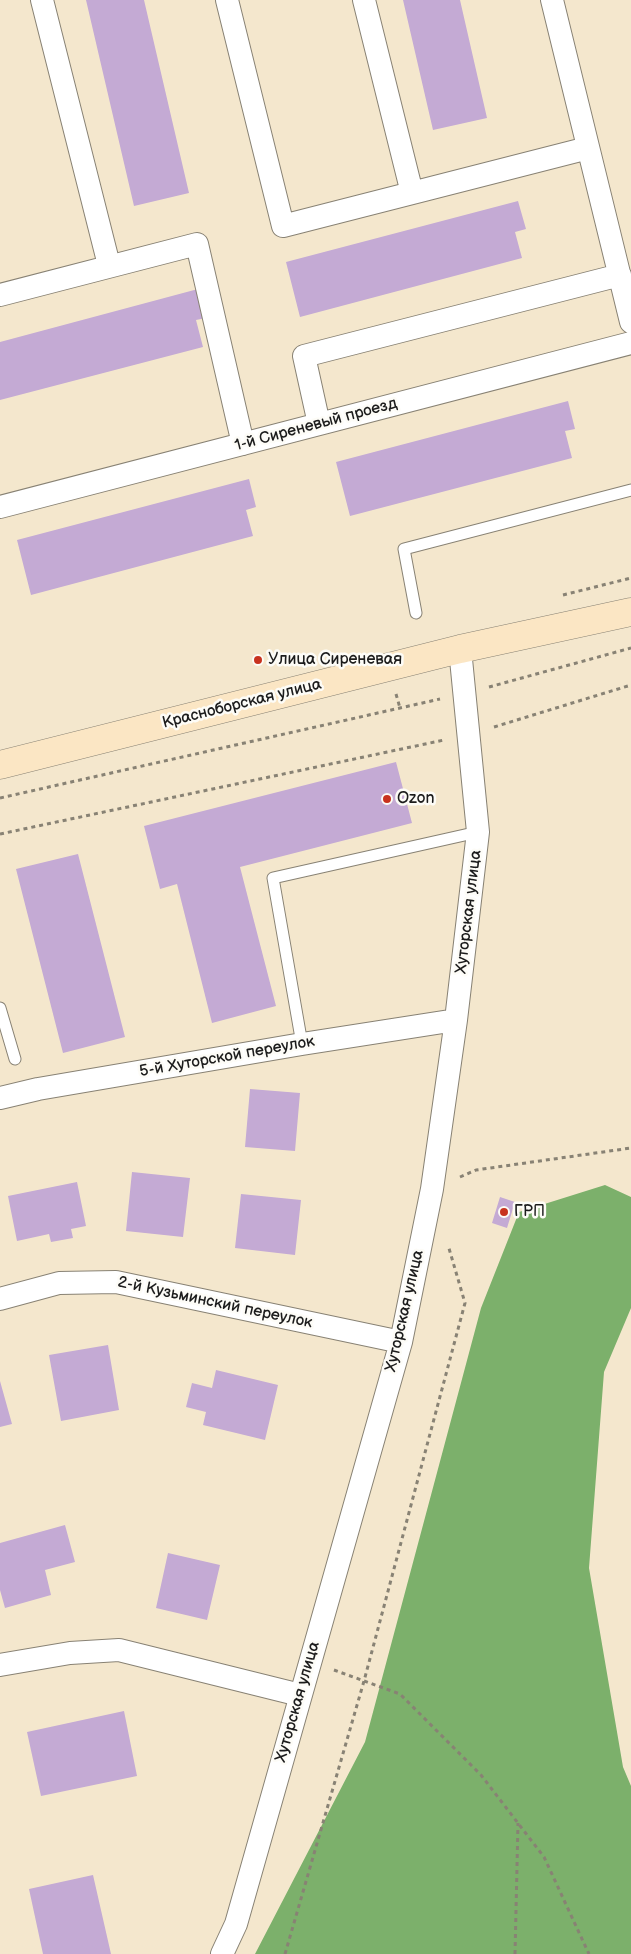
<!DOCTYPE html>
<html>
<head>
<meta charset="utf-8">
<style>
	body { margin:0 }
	canvas { display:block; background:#f4e7cd }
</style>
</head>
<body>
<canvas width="631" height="1954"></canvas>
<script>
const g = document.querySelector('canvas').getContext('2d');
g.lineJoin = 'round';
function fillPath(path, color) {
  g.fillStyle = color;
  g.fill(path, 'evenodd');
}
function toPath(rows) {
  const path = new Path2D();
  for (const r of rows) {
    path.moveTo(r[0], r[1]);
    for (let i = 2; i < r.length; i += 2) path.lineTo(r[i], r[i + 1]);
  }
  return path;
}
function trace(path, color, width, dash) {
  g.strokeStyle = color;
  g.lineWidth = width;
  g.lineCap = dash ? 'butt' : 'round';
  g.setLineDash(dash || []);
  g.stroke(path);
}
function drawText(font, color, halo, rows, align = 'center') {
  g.font = font + ' "Balsamiq Sans",sans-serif';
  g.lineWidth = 5;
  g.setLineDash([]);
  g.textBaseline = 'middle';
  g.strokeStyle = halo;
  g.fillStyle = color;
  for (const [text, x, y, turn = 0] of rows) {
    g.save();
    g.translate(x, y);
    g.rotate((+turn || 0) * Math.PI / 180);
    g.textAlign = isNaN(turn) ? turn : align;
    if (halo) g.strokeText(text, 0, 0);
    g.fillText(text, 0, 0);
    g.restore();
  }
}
fillPath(toPath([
	[605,1185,631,1197,631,1308,604,1372,589,1568,623,1767,631,1786,631,1954,255,1954,365,1742,481,1308,519,1212]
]), '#7cb06b');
fillPath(toPath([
	[86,0,144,0,189,193,134,206],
	[403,0,460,0,487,118,433,130],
	[518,201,526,229,515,232,522,258,300,317,286,262],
	[198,289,206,318,196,320,203,347,0,400,0,342],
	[568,401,575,429,565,431,572,458,350,516,336,462],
	[249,479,256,507,246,510,253,536,31,595,17,540],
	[396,762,412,823,240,867,276,1006,212,1023,177,884,160,889,144,826],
	[78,854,125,1037,63,1053,16,869],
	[250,1089,300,1093,295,1151,245,1147],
	[132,1172,190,1178,183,1237,126,1231],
	[77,1182,86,1226,71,1229,73,1238,51,1242,49,1234,17,1241,8,1196],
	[241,1194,301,1200,295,1255,235,1248],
	[500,1197,515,1202,507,1228,492,1223],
	[108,1345,119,1410,61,1421,49,1355],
	[216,1370,278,1385,265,1440,203,1425,206,1412,186,1407,192,1383,212,1388],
	[0,1381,12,1424,0,1427],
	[65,1525,75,1562,45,1570,51,1595,5,1608,0,1590,0,1543],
	[168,1553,220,1565,207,1620,156,1608],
	[124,1711,137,1776,41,1796,27,1732],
	[93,1875,111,1954,43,1954,29,1889]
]), '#c4aad4');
const lane = toPath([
	[416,613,404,549,631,490],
	[0,1008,15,1059],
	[302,1044,273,878,478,832]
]);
const street = toPath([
	[42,0,109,265],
	[227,0,283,226,588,148],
	[364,0,412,193],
	[552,0,631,322],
	[0,295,197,244,243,444],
	[319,424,304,356,620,275],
	[0,507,631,343],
	[0,1098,38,1089,302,1044,456,1020],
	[0,1299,59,1283,116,1282,401,1342],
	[0,1665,70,1653,119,1650,300,1695],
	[222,1954,236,1924,401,1342,432,1189,456,1020,478,832,460,649]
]);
const secondary = toPath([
	[0,765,460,649,631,612]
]);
trace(lane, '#888274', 13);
trace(street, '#888274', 24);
trace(secondary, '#888274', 29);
trace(toPath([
	[563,595,631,578],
	[489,687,631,648],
	[396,694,400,708],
	[494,727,631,685],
	[0,798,440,699],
	[0,834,444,740],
	[460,1177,476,1170,631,1148],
	[334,1670,400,1694,481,1775,544,1857,589,1954],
	[285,1954,364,1681,465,1303,448,1245],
	[515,1954,518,1823]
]), '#888274', 3, [4, 4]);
trace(lane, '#fff', 11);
trace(street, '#fff', 22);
trace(secondary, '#fbe6c4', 28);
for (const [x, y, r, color] of [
	[258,660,5,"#c8321e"],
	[387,799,5,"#c8321e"],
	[504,1212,5,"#c8321e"]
]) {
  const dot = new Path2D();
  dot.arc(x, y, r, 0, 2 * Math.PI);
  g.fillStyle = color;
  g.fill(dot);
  trace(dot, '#fdfcf7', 2);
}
drawText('16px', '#1c1c1c', '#fdfcf7', [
	["1-й Сиреневый проезд",316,425,-15],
	["Красноборская улица",242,704,-14],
	["Хуторская улица",469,912,-83],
	["5-й Хуторской переулок",227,1057,-10],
	["2-й Кузьминский переулок",215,1303,12],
	["Хуторская улица",405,1311,-77],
	["Хуторская улица",298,1702,-74]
]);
drawText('16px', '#1c1c1c', '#fdfcf7', [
	["Улица Сиреневая",268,660],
	["Ozon",397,799],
	["ГРП",514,1212]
], 'left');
</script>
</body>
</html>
